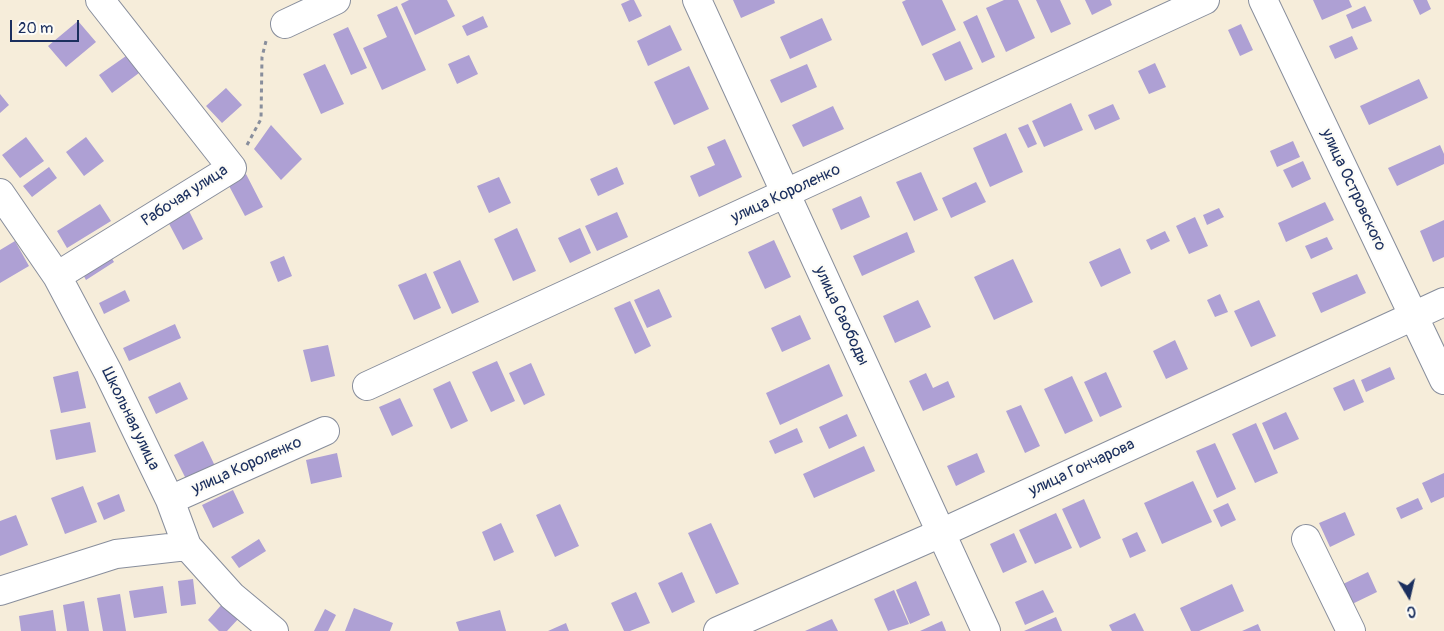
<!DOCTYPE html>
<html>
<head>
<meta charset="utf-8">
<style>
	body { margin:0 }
	#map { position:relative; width:1444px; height:631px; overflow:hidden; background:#f6edda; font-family:Pangolin,sans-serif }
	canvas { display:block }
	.north { position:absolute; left:1384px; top:571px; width:50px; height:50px; -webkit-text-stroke:4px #fdfcf7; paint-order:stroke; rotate:171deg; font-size:14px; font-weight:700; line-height:20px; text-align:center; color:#1b2f5e }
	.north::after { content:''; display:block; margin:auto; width:18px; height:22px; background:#1b2f5e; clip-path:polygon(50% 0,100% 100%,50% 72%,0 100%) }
	.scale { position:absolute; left:10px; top:20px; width:69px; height:22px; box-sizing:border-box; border:2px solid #1b2f5e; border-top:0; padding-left:6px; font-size:15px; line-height:18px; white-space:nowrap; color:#1b2f5e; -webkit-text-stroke:4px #fdfcf7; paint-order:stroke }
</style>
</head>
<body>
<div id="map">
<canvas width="1444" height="631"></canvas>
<div class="north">С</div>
<div class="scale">20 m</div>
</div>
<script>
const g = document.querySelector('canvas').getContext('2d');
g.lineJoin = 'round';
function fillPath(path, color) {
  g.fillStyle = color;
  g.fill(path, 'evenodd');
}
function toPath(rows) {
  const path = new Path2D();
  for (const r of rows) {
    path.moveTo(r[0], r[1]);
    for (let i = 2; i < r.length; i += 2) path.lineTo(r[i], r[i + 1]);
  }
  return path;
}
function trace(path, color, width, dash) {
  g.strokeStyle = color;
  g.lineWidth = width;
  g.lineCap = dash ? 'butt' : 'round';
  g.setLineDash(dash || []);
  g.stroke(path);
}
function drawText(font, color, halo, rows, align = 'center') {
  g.font = font + ' Pangolin,sans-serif';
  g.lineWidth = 4.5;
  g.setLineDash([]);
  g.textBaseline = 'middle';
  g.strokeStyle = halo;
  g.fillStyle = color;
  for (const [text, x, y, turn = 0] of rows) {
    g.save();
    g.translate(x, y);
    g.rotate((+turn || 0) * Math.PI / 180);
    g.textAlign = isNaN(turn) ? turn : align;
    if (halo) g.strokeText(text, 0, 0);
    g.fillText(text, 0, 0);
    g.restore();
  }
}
fillPath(toPath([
	[409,0,447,0,455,16,415,35,401,4],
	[630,0,634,0,642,16,629,22,621,4],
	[733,0,774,0,775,3,741,18],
	[906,0,942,0,956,30,922,46,902,2],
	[1004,0,1018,0,1035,38,1006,52,986,8],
	[1036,0,1060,0,1071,24,1051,33],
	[1085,0,1110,0,1112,5,1092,15],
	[1313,0,1349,0,1352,7,1322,20],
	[1413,0,1427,0,1431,9,1420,15],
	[397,6,426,70,382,90,363,48,387,37,377,15],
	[1365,6,1372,21,1352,29,1346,15],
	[977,15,995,57,982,63,963,22],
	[483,16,488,27,467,36,462,26],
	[822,18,832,40,790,59,780,37],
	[78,21,96,42,66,67,48,46],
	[1241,24,1253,50,1240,56,1228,30],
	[670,25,682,50,648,66,637,41],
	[348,27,367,68,351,75,333,34],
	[1352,36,1358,49,1335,59,1329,46],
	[960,41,973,69,945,81,932,54],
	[469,55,478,74,457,84,448,64],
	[126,56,139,73,112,93,99,75],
	[1155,63,1166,87,1149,94,1138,71],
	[325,64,344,104,321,114,303,74],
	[807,64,817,87,781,103,770,80],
	[689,66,709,109,674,125,654,82],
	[1419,79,1428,98,1369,125,1360,106],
	[226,88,242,105,222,123,206,106],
	[0,94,9,105,0,113],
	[1071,103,1083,130,1044,147,1032,121],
	[1113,104,1120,119,1095,130,1088,115],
	[833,106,844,129,803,147,792,125],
	[1028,124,1037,144,1028,148,1018,128],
	[271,125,302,159,281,180,254,149],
	[1006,133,1023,172,990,187,973,148],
	[26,137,44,161,20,178,2,155],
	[86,137,104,161,84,176,66,152],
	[725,139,742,177,699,197,690,176,715,165,707,147],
	[1293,141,1300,157,1277,167,1270,151],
	[1440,145,1444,154,1444,164,1397,186,1388,168],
	[1303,161,1311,179,1292,188,1283,170],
	[49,167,57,178,32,197,23,186],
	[617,167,624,184,598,196,590,179],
	[921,172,938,210,914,221,896,182],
	[246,174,263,207,245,216,228,184],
	[499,177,511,203,489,213,477,186],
	[976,182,986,202,951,218,942,198],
	[861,196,870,217,841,230,832,209],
	[1325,202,1334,220,1286,242,1278,223],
	[100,204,111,221,67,248,57,231],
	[187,207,203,239,183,250,166,218],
	[1219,208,1224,217,1207,225,1203,215],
	[617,212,628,237,597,251,585,226],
	[1195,217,1208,246,1189,254,1176,226],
	[1444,220,1444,257,1433,262,1420,231],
	[517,228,536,271,513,281,494,239],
	[580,228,591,253,570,263,558,238],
	[1165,231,1170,241,1151,250,1146,240],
	[907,232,915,252,862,276,853,256],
	[1327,237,1333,249,1311,259,1305,246],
	[774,240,791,277,765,289,748,252],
	[15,241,29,266,0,283,0,250],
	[1120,248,1131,273,1101,287,1089,262],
	[108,252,114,262,86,280,80,269],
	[284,256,292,276,278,282,270,262],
	[1013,259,1033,302,994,320,974,277],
	[460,260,479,302,452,314,433,272],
	[426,273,441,308,414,320,398,285],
	[1357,274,1366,293,1321,313,1312,293],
	[659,289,672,317,647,328,634,300],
	[125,290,130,301,104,314,99,303],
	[1220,294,1228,312,1215,317,1207,300],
	[918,300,931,327,895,343,883,316],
	[1259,300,1276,336,1251,347,1234,311],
	[630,301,651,346,635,354,614,308],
	[800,315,811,339,782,352,771,328],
	[175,324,181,338,129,361,123,348],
	[1175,340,1188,369,1166,379,1153,351],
	[328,345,335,376,311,382,303,350],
	[497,361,515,401,491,412,472,372],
	[531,363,545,395,524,405,509,373],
	[829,364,843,396,780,425,766,393],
	[1390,367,1395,379,1366,392,1361,380],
	[78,371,86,408,61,413,53,377],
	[1106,372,1122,407,1100,417,1084,382],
	[926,373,933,388,948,381,955,397,923,411,909,381],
	[1072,376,1093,421,1065,434,1044,389],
	[1354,379,1364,402,1344,411,1333,388],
	[450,381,468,421,451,429,433,389],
	[180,382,188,399,156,414,148,397],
	[400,398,413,426,392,436,379,407],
	[1021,405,1040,446,1025,453,1006,411],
	[1286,412,1299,439,1274,450,1262,423],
	[847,414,857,436,829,449,819,427],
	[90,422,96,452,56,460,50,430],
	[1256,423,1278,473,1255,483,1232,434],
	[797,428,803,442,775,454,769,441],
	[203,441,215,466,186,479,174,455],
	[1215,443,1236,489,1217,498,1196,451],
	[864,446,875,471,814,498,803,474],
	[337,453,342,477,311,484,306,460],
	[977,453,985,472,956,486,947,466],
	[1444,473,1444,497,1431,503,1422,483],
	[1193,481,1212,522,1162,544,1144,503],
	[83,486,97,522,65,534,51,498],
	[233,490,244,513,213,528,202,505],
	[119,494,125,511,104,520,97,503],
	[1418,498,1423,509,1401,519,1396,508],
	[1084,499,1101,538,1080,548,1062,509],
	[1228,503,1236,520,1221,527,1213,510],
	[560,504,579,546,555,557,536,515],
	[1345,512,1355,535,1330,547,1319,523],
	[1056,513,1072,548,1035,564,1019,530],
	[16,515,28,545,0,556,0,521],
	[501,523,514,552,494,561,482,532],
	[711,523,739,584,716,594,688,533],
	[1137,532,1146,551,1130,558,1122,539],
	[1014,533,1027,562,1003,573,990,544],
	[259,539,266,551,239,568,231,557],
	[682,572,695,602,672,613,658,583],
	[1368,572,1377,592,1350,605,1341,585],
	[193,579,196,604,181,606,178,581],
	[916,581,930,615,910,624,896,590],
	[1232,584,1244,611,1199,631,1191,631,1180,608],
	[163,586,167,613,134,618,129,591],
	[894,590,909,624,888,631,874,599],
	[1043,590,1054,612,1025,625,1015,602],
	[636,592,650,623,630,631,624,631,611,603],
	[120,594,126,631,103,631,97,598],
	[84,601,89,631,67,631,63,605],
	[224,602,240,617,227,631,219,631,208,620],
	[354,608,393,623,390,631,345,631],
	[325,609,336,615,328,631,314,631],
	[53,610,56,631,21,631,19,616],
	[500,610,506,631,459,631,456,622],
	[1135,613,1144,631,1112,631,1109,625],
	[1056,617,1062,631,1024,631],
	[832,619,838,631,805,631],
	[942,621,946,631,920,631],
	[566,623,569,631,548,631],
	[1258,624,1261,631,1242,631]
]), '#aea0d4');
const minor = toPath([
	[697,0,986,631],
	[1263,0,1444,380],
	[285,24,336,0],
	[0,193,57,276,108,372,170,500,187,546,232,596,274,631],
	[57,276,232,168,100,0],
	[367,386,1205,0],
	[170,500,325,431],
	[1306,539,1351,631],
	[0,591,116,554,187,546],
	[718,631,941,533,1444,302]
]);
trace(minor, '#888e9c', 30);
trace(toPath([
	[247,145,261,119,262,57,266,41]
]), '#888e9c', 3, [4, 4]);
trace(minor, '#fff', 28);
drawText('16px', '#1b2f5e', '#fdfcf7', [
	["улица Островского",1353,190,65],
	["улица Короленко",786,194,-25],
	["Рабочая улица",185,196,-33],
	["улица Свободы",841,316,65],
	["Школьная улица",130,419,64],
	["улица Короленко",247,466,-24],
	["улица Гончарова",1082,468,-25]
]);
</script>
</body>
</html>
